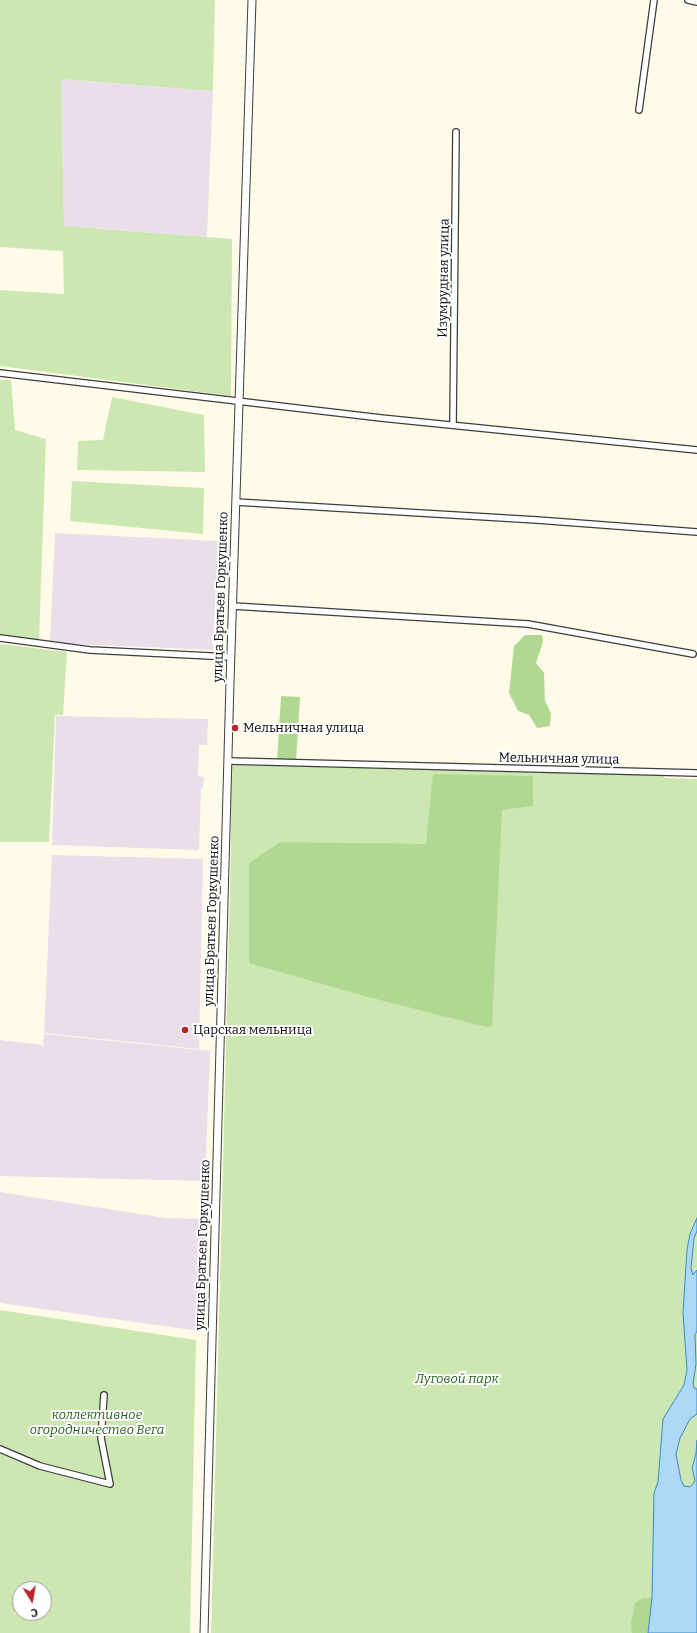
<!DOCTYPE html>
<html>
<head>
<meta charset="utf-8">
<style>
	body { margin:0 }
	#map { position:relative; width:697px; height:1633px; overflow:hidden; background:#fffbe8; font-family:Bitter,serif }
	canvas { display:block }
	.north { position:absolute; left:12px; top:1581px; width:40px; height:40px; box-sizing:border-box; background:#fff; border:1px solid #9d9d9d; border-radius:50%; rotate:169deg; font-size:11px; font-weight:700; line-height:16px; text-align:center; color:#0a0a0a }
	.north::after { content:''; display:block; margin:auto; width:14px; height:18px; background:#b82528; clip-path:polygon(50% 0,100% 100%,50% 72%,0 100%) }
</style>
</head>
<body>
<div id="map">
<canvas width="697" height="1633"></canvas>
<div class="north">С</div>
</div>
<script>
const g = document.querySelector('canvas').getContext('2d');
g.lineJoin = 'round';
function fillPath(path, color) {
  g.fillStyle = color;
  g.fill(path, 'evenodd');
}
function toPath(rows) {
  const path = new Path2D();
  for (const r of rows) {
    path.moveTo(r[0], r[1]);
    for (let i = 2; i < r.length; i += 2) path.lineTo(r[i], r[i + 1]);
  }
  return path;
}
function trace(path, color, width, dash) {
  g.strokeStyle = color;
  g.lineWidth = width;
  g.lineCap = dash ? 'butt' : 'round';
  g.setLineDash(dash || []);
  g.stroke(path);
}
function drawText(font, color, halo, rows, align = 'center') {
  g.font = font + ' Bitter,serif';
  g.lineWidth = 4;
  g.setLineDash([]);
  g.textBaseline = 'middle';
  g.strokeStyle = halo;
  g.fillStyle = color;
  for (const [text, x, y, turn = 0] of rows) {
    g.save();
    g.translate(x, y);
    g.rotate((+turn || 0) * Math.PI / 180);
    g.textAlign = isNaN(turn) ? turn : align;
    if (halo) g.strokeText(text, 0, 0);
    g.fillText(text, 0, 0);
    g.restore();
  }
}
fillPath(toPath([
	[61,79,213,91,207,237,64,226],
	[55,533,218,541,213,650,50,643],
	[56,716,208,719,207,745,199,745,198,776,204,777,203,788,201,788,199,850,52,845],
	[52,855,203,859,199,1049,44,1033],
	[44,1034,210,1051,205,1181,0,1176,0,1040,43,1045],
	[0,1192,165,1218,204,1219,199,1331,0,1303]
]), '#e9deea');
fillPath(toPath([
	[0,0,215,0,213,91,61,79,64,226,232,239,231,396,0,366,0,290,64,294,63,251,0,247],
	[0,380,11,380,15,430,46,439,39,640,0,635],
	[112,397,204,415,205,472,77,470,78,441,103,440],
	[72,481,204,488,203,534,70,521],
	[0,644,67,652,63,715,55,715,49,842,0,842],
	[231,765,664,775,664,778,697,779,697,1633,211,1633,231,849],
	[0,1310,196,1340,190,1633,0,1633],
	[20,1589,44,1589,44,1613,20,1613]
]), '#cde7b3');
fillPath(toPath([
	[525,635,542,635,543,642,536,663,544,673,545,701,551,713,550,726,537,728,529,715,518,711,509,693,514,646],
	[281,696,300,697,296,761,277,760],
	[433,774,533,776,533,806,502,810,492,1026,487,1027,368,997,249,963,249,863,280,842,426,844],
	[643,1598,652,1598,648,1633,632,1633,631,1623,635,1603]
]), '#b0d893');
const water = toPath([
	[697,1218,697,1231,694,1238,691,1268,693,1275,697,1270,697,1331,695,1335,696,1364,693,1384,694,1388,697,1389,697,1414,690,1419,680,1438,676,1454,681,1480,684,1486,690,1487,695,1481,692,1468,696,1454,697,1440,697,1633,648,1633,652,1598,654,1493,658,1482,663,1419,684,1385,687,1370,683,1313,687,1250,690,1234,697,1218]
]);
fillPath(water, '#aed8f5');
trace(water, '#368bcb', 1);
const minor = toPath([
	[688,0,697,2],
	[639,110,654,0],
	[0,373,381,418,697,450],
	[453,425,456,132],
	[236,502,537,520,697,532],
	[233,606,528,624,693,654],
	[0,638,90,650,231,657],
	[229,761,697,773],
	[0,1449,40,1466,110,1484,101,1438,104,1395]
]);
const tertiary = toPath([
	[204,1633,230,682,252,0]
]);
trace(minor, '#3d3d3d', 8);
trace(tertiary, '#3d3d3d', 9);
trace(minor, '#fff', 5.5);
trace(tertiary, '#fff', 7);
for (const [x, y, r, color] of [
	[235,728,4,"#b82528"],
	[185,1030,4,"#b82528"]
]) {
  const dot = new Path2D();
  dot.arc(x, y, r, 0, 2 * Math.PI);
  g.fillStyle = color;
  g.fill(dot);
  trace(dot, '#fff', 1.5);
}
drawText('13px', '#0a0a0a', '#fff', [
	["Изумрудная улица",444,278,-89],
	["улица Братьев Горкушенко",221,597,-88],
	["Мельничная улица",559,759,1],
	["улица Братьев Горкушенко",212,921,-88],
	["улица Братьев Горкушенко",203,1245,-88]
]);
drawText('13px', '#0a0a0a', '#fff', [
	["Мельничная улица",243,728],
	["Царская мельница",193,1030]
], 'left');
drawText('italic 13px', '#29601d', '#fff', [
	["Луговой парк",457,1379],
	["коллективное",97,1415],
	["огородничество Вега",97,1430]
]);
</script>
</body>
</html>
